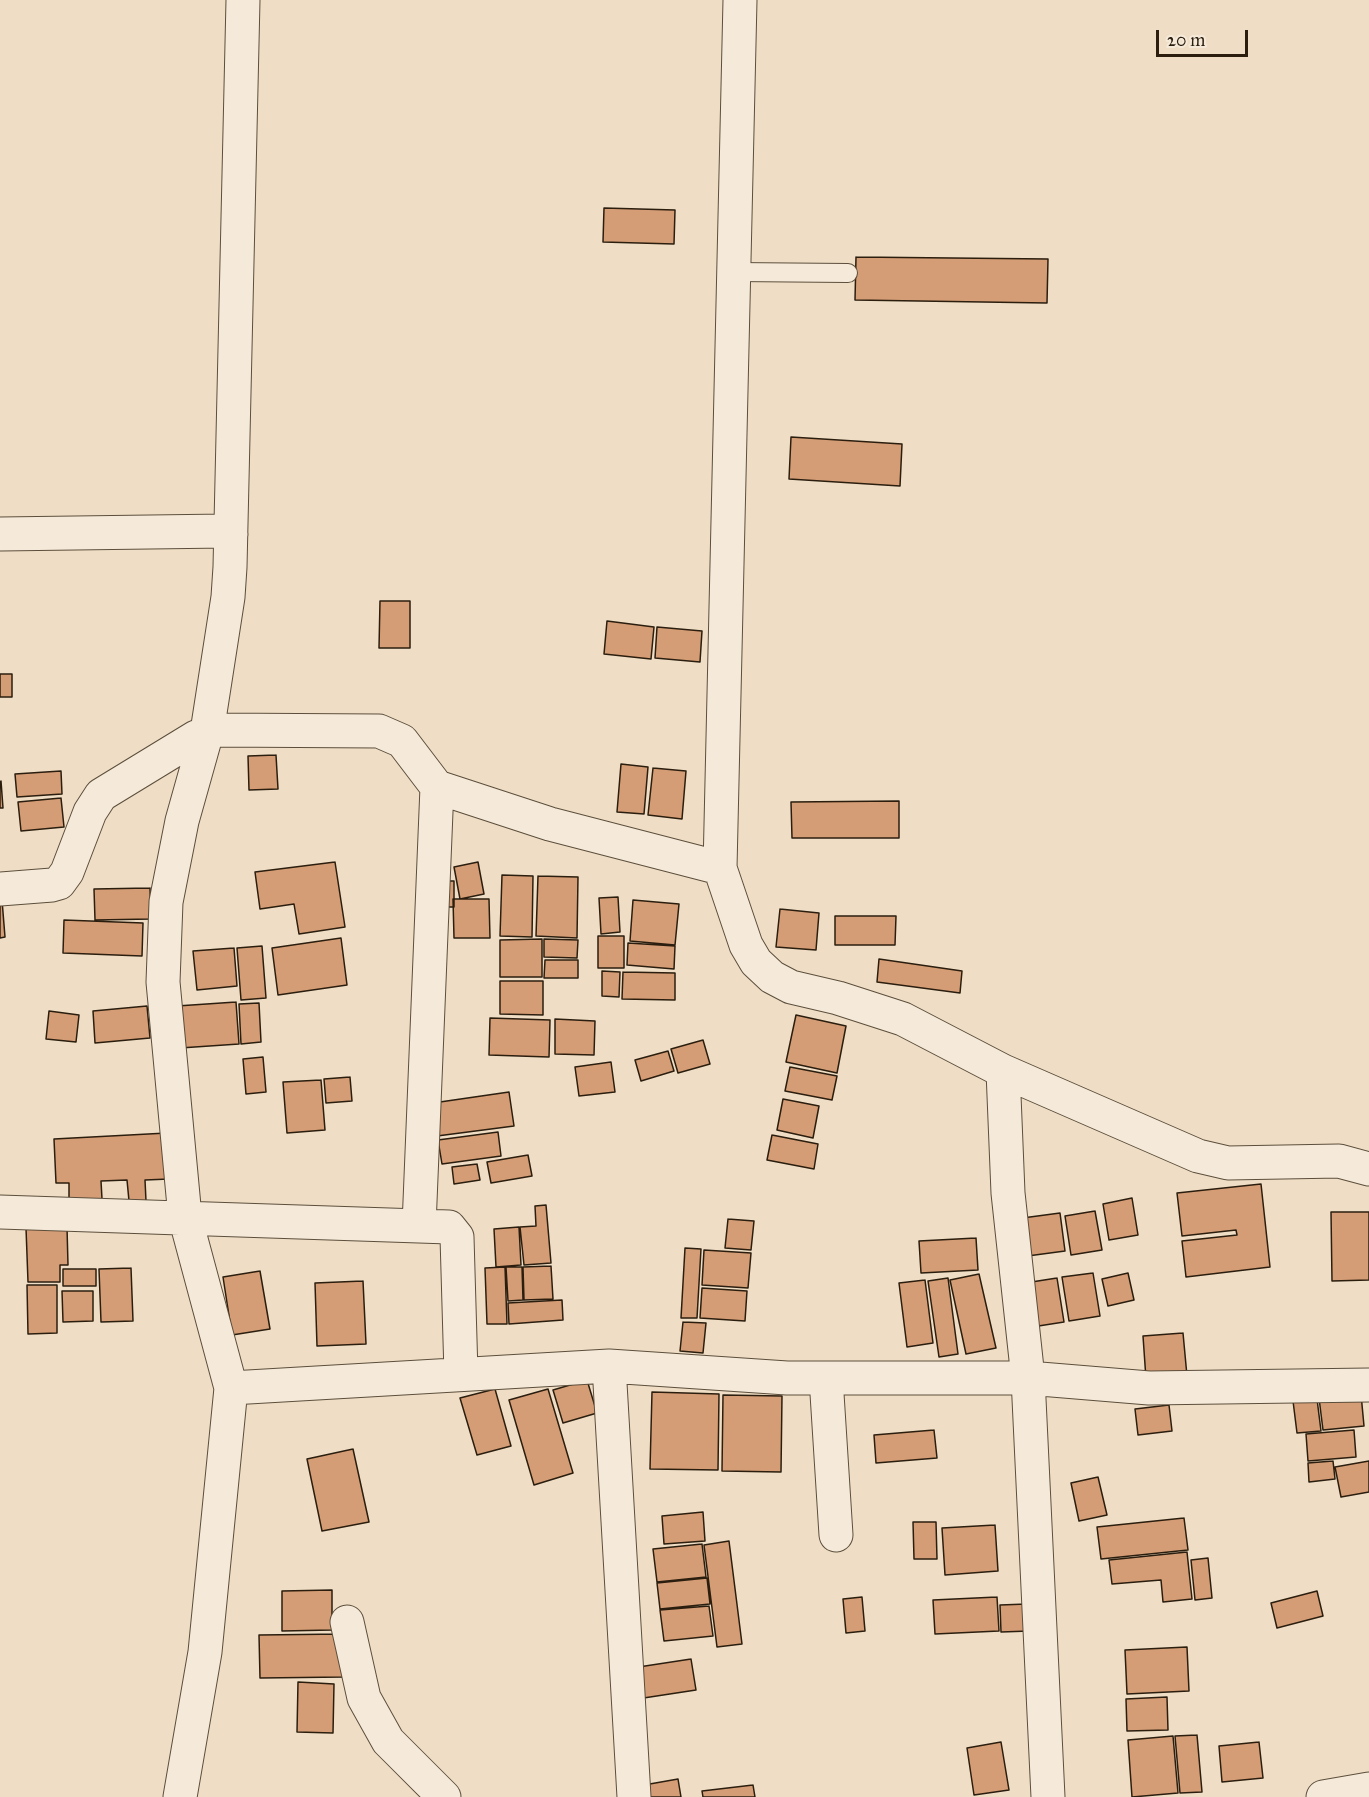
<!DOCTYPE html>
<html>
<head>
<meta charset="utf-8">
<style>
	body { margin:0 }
	#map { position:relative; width:1369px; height:1797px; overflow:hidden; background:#efdec5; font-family:"IM FELL Great Primer",serif }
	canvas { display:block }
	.scale { position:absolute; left:1156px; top:30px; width:92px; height:27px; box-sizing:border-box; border:3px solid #2b1e0f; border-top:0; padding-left:8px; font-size:18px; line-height:21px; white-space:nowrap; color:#2b1e0f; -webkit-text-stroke:4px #f5ead9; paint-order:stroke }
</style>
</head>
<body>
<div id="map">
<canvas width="1369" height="1797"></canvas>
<div class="scale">20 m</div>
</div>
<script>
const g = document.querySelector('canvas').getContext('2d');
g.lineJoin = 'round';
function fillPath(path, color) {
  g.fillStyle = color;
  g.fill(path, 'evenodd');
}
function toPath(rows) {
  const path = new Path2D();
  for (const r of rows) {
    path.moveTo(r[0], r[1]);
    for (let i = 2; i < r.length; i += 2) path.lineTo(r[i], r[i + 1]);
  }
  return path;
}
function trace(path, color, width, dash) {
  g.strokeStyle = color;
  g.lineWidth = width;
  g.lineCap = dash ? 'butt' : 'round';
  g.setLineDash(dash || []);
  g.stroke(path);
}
const building = toPath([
	[604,208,675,210,674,244,603,242,604,208],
	[856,257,1048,259,1047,303,855,300,856,257],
	[791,437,902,444,900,486,789,479,791,437],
	[380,601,410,601,410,648,379,648,380,601],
	[607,621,654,627,651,659,604,654,607,621],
	[657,627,702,631,700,662,655,658,657,627],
	[0,674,12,674,12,697,0,697,0,674],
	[276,755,278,789,249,790,248,756,276,755],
	[621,764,648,767,644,814,617,812,621,764],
	[653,768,686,771,682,819,648,815,653,768],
	[61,771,62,794,17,797,15,774,61,771],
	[1,781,3,808,0,808,0,782,1,781],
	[61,798,64,827,21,831,18,802,61,798],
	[899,801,899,838,792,838,791,802,899,801],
	[335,862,345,927,299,934,294,904,260,909,255,872,335,862],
	[478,862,484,894,460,899,454,867,478,862],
	[502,875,533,876,532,937,500,936,502,875],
	[538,876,578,877,577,938,536,936,538,876],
	[437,881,454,881,454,907,437,907,437,881],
	[150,888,151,919,95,920,94,889,150,888],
	[618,897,620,932,601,934,599,898,618,897],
	[453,899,489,899,490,938,454,938,453,899],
	[0,900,2,900,5,937,0,938,0,900],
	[633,900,679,904,675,945,630,941,633,900],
	[780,909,819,913,816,950,776,947,780,909],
	[835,916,896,916,895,945,835,945,835,916],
	[64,920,143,923,142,956,63,953,64,920],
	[598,936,624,936,624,968,598,968,598,936],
	[341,938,347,985,278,995,272,948,341,938],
	[542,939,542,977,500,977,500,940,542,939],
	[544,939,578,940,577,958,544,957,544,939],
	[628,943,675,946,674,969,627,965,628,943],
	[262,946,266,998,241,1000,237,948,262,946],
	[234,948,237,986,197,990,193,951,234,948],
	[879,959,962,971,960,993,877,982,879,959],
	[545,960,578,960,578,978,544,978,545,960],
	[602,971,620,972,619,997,602,996,602,971],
	[623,972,675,973,675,1000,622,999,623,972],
	[500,981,543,981,543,1015,500,1014,500,981],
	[236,1002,239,1044,180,1048,177,1006,236,1002],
	[259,1003,261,1042,241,1044,239,1004,259,1003],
	[147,1006,150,1038,95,1043,93,1011,147,1006],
	[49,1011,79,1015,76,1042,46,1039,49,1011],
	[796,1015,846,1026,837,1073,786,1062,796,1015],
	[490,1018,550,1020,549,1057,489,1055,490,1018],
	[555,1019,595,1021,594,1055,555,1054,555,1019],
	[703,1040,710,1064,678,1073,671,1049,703,1040],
	[668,1051,674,1071,641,1081,635,1060,668,1051],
	[263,1057,266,1092,246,1094,243,1059,263,1057],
	[611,1062,615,1092,579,1096,575,1067,611,1062],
	[790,1067,837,1076,832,1100,785,1091,790,1067],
	[350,1077,352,1101,326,1103,324,1079,350,1077],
	[321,1080,325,1130,287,1133,283,1082,321,1080],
	[509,1092,514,1126,437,1136,433,1103,509,1092],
	[783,1099,819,1106,813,1138,777,1130,783,1099],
	[498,1132,501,1156,442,1164,438,1140,498,1132],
	[167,1133,169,1179,145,1180,146,1201,129,1201,127,1180,101,1181,102,1199,69,1200,69,1183,56,1183,54,1139,167,1133],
	[772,1135,818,1144,814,1169,767,1160,772,1135],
	[528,1155,532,1176,491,1183,487,1162,528,1155],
	[477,1164,480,1180,454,1184,452,1167,477,1164],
	[1261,1184,1270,1267,1186,1277,1182,1241,1237,1235,1236,1230,1182,1236,1177,1193,1261,1184],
	[1132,1198,1138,1235,1109,1240,1103,1204,1132,1198],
	[546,1205,551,1263,524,1265,520,1227,536,1226,535,1206,546,1205],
	[1095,1211,1102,1250,1071,1255,1065,1216,1095,1211],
	[1331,1212,1369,1212,1369,1280,1332,1281,1331,1212],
	[1060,1213,1065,1251,1020,1257,1015,1219,1060,1213],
	[728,1219,754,1221,751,1250,725,1248,728,1219],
	[67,1227,68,1265,60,1265,60,1282,28,1282,26,1228,67,1227],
	[519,1227,521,1265,496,1267,494,1229,519,1227],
	[976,1238,978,1270,921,1273,919,1241,976,1238],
	[685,1248,701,1249,697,1318,681,1318,685,1248],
	[704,1250,751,1253,748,1288,702,1285,704,1250],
	[551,1266,553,1299,524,1300,523,1267,551,1266],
	[505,1267,507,1324,487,1324,485,1268,505,1267],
	[506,1267,522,1267,523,1300,508,1301,506,1267],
	[131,1268,133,1321,101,1322,99,1269,131,1268],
	[63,1269,96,1269,96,1286,63,1286,63,1269],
	[260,1271,270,1329,232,1335,223,1277,260,1271],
	[1093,1273,1100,1316,1069,1321,1062,1277,1093,1273],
	[1128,1273,1134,1300,1108,1306,1102,1279,1128,1273],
	[979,1274,996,1348,966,1354,950,1280,979,1274],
	[948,1278,958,1354,939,1357,928,1281,948,1278],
	[1057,1278,1064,1322,1032,1327,1025,1283,1057,1278],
	[925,1280,933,1343,907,1347,899,1283,925,1280],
	[363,1281,366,1344,317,1346,315,1283,363,1281],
	[27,1285,57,1285,57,1333,28,1334,27,1285],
	[702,1288,747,1291,745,1321,700,1318,702,1288],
	[62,1291,93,1291,93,1321,63,1322,62,1291],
	[562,1300,563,1320,509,1324,508,1303,562,1300],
	[683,1322,706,1323,703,1353,680,1351,683,1322],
	[1183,1333,1187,1376,1146,1379,1143,1336,1183,1333],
	[587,1380,597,1413,563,1423,553,1390,587,1380],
	[495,1389,511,1446,477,1455,460,1398,495,1389],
	[548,1389,573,1473,534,1485,509,1400,548,1389],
	[652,1392,719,1394,718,1470,650,1469,652,1392],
	[1361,1394,1364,1426,1323,1430,1319,1398,1361,1394],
	[723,1395,782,1396,781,1472,722,1471,723,1395],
	[1317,1399,1321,1431,1297,1433,1293,1401,1317,1399],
	[1169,1405,1172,1431,1138,1435,1135,1409,1169,1405],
	[934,1430,937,1458,876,1463,874,1435,934,1430],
	[1354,1430,1356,1457,1308,1461,1306,1434,1354,1430],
	[353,1449,369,1522,322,1531,307,1459,353,1449],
	[1333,1461,1335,1479,1309,1482,1308,1463,1333,1461],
	[1369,1461,1369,1492,1341,1497,1335,1467,1369,1461],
	[1098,1477,1107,1515,1079,1521,1071,1483,1098,1477],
	[703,1512,705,1541,664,1544,662,1516,703,1512],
	[1184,1518,1188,1550,1101,1559,1097,1527,1184,1518],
	[913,1522,936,1522,937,1559,914,1559,913,1522],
	[995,1525,998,1571,945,1575,942,1528,995,1525],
	[729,1541,742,1644,717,1647,704,1545,729,1541],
	[702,1544,706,1577,657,1582,653,1549,702,1544],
	[1187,1552,1192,1599,1163,1602,1161,1580,1112,1584,1109,1560,1187,1552],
	[1208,1558,1212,1598,1195,1600,1191,1560,1208,1558],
	[707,1578,710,1604,660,1609,657,1583,707,1578],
	[332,1590,332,1630,282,1631,282,1591,332,1590],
	[1317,1591,1323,1616,1277,1628,1271,1603,1317,1591],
	[862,1597,865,1631,846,1633,843,1599,862,1597],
	[997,1597,999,1631,935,1634,933,1600,997,1597],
	[1027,1604,1029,1631,1001,1632,1000,1605,1027,1604],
	[709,1606,713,1636,664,1641,660,1610,709,1606],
	[343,1634,344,1677,260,1678,259,1635,343,1634],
	[1187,1647,1189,1691,1127,1694,1125,1650,1187,1647],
	[691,1659,696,1690,637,1699,632,1668,691,1659],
	[298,1682,334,1684,333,1733,297,1732,298,1682],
	[1167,1697,1168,1730,1127,1731,1126,1699,1167,1697],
	[1197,1735,1202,1792,1180,1793,1175,1736,1197,1735],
	[1173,1736,1178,1793,1132,1797,1128,1740,1173,1736],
	[1001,1742,1009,1790,974,1795,967,1748,1001,1742],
	[1259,1742,1263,1778,1222,1782,1219,1746,1259,1742],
	[678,1779,681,1797,645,1797,644,1785,678,1779],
	[753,1785,755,1797,703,1797,702,1791,753,1785]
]);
fillPath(building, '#d59d75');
trace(building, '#2b1e0f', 1.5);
const lane = toPath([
	[734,272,848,273]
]);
const street = toPath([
	[740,0,720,868,746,945,756,962,772,977,791,987,838,998,903,1019,1003,1071,1198,1156,1228,1163,1339,1161,1369,1169],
	[0,534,225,531,231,534],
	[0,889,52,885,59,883,67,872,90,812,101,795,196,737,216,730,379,731,402,741,437,787,550,824,720,868],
	[1003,1071,1008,1193,1028,1378,1048,1797],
	[0,1212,449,1227,457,1237,461,1374],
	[419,1226,437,787],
	[826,1378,1028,1378,1149,1388,1369,1385],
	[231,1388,609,1366],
	[347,1622,364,1698,388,1741,444,1797],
	[180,1797,205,1652,231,1388,185,1217,163,982,166,902,182,821,207,732,228,597,230,567,243,0],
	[634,1797,609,1366,787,1378,826,1378,836,1535],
	[1323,1797,1369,1789]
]);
trace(lane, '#5c4e3c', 20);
trace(street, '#5c4e3c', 35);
trace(lane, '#f5ead9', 18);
trace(street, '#f5ead9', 33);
</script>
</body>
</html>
